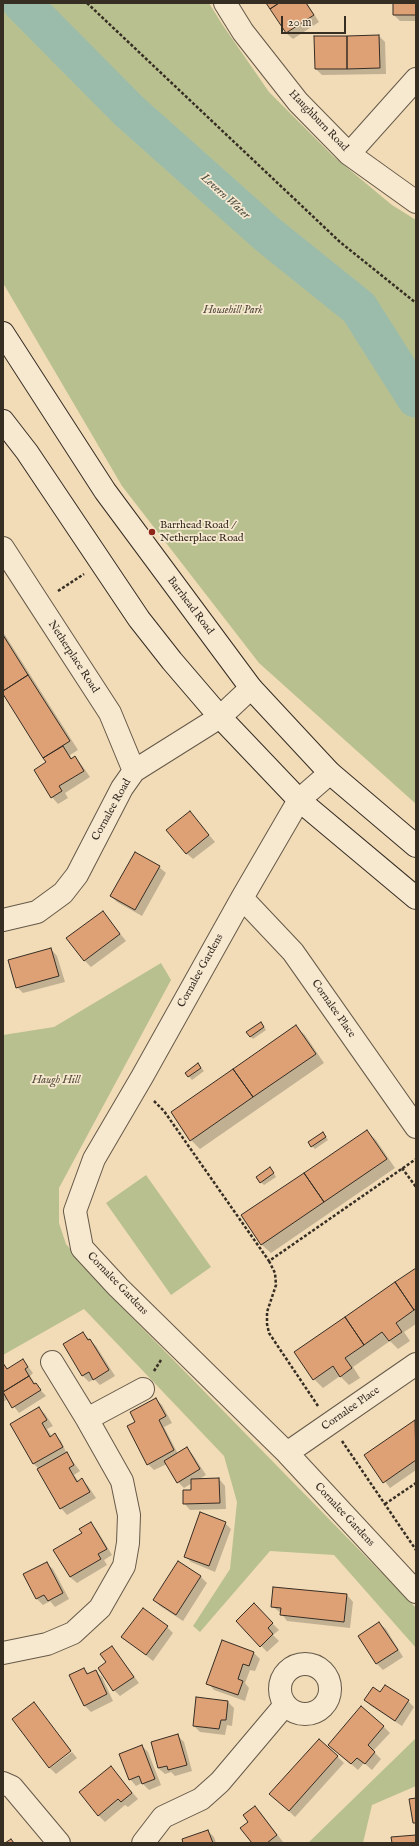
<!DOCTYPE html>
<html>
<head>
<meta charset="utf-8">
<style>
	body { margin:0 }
	#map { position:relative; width:419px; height:1846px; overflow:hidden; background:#f2dcb7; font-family:"IM FELL English",serif }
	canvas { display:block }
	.frame { position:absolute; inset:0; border:4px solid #362d23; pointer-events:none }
	.scale { position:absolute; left:281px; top:16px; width:65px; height:18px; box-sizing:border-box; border:2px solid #362d23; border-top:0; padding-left:5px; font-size:12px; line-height:14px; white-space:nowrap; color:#362d23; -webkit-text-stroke:3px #f7e8d0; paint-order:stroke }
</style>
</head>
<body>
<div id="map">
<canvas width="419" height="1846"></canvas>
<div class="frame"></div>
<div class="scale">20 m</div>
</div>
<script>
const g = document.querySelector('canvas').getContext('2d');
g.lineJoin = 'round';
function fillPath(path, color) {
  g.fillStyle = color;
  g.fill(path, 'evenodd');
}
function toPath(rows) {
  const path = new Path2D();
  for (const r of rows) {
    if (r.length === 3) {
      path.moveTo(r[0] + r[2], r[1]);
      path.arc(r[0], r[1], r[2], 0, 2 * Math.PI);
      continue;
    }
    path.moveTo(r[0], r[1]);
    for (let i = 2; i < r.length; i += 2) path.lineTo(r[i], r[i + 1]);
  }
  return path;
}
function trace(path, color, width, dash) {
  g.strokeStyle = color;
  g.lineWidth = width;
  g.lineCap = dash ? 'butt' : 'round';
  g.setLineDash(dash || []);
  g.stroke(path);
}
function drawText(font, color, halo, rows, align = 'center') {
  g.font = font + ' "IM FELL English",serif';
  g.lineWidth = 3.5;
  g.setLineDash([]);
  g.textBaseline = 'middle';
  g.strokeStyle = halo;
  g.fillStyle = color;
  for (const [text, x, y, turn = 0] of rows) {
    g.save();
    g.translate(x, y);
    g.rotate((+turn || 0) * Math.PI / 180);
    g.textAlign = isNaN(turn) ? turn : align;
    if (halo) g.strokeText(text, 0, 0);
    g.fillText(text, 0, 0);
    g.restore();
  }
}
fillPath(toPath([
	[3,3,209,3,222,24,269,92,333,156,392,205,416,220,416,804,259,663,122,486,3,283],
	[161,963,171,980,59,1188,59,1223,66,1244,107,1292,416,1608,416,1648,334,1555,270,1551,200,1632,193,1626,230,1569,237,1502,224,1456,84,1309,3,1355,3,1035,54,1027],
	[146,1175,211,1267,171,1295,106,1203],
	[416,1738,416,1786,372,1805,363,1843,308,1843]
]), '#b9c08f');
fillPath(toPath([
	[267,3,307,3,319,22,293,39,286,33],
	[394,3,416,3,416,21,400,21,394,15],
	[379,36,385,42,386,74,322,75,316,69],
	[3,632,78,750,70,755,72,759,75,757,81,764,90,777,65,793,68,798,58,804,52,797,35,771,48,763,3,692],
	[190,812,215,842,193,859,186,853],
	[159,867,166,873,142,916,117,902,111,896],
	[103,912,126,941,91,967,85,961],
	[51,949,57,956,65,982,23,993,17,987],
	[264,1027,266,1030,253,1039,250,1036],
	[296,1027,305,1035,324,1063,200,1149,191,1140],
	[198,1064,204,1071,192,1080,186,1073],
	[367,1131,376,1140,395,1168,271,1253,262,1245,242,1216],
	[323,1133,328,1140,315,1149,312,1146],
	[273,1172,276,1177,264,1185,261,1182],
	[416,1269,416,1324,404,1332,410,1341,398,1349,390,1341,353,1367,360,1378,349,1385,340,1376,323,1388,314,1379,295,1352],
	[83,1333,96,1346,115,1376,100,1385,94,1379,89,1382,83,1376,64,1345],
	[23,1360,33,1373,30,1376,36,1385,46,1396,19,1413,8,1399,3,1402,3,1364,8,1369],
	[156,1399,162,1405,172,1423,164,1427,178,1454,187,1448,193,1455,206,1475,198,1480,219,1479,225,1486,226,1509,190,1510,184,1503,192,1491,192,1483,184,1488,178,1482,167,1464,154,1470,148,1464,136,1422],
	[39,1408,45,1414,53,1426,47,1429,52,1437,55,1435,61,1441,67,1454,80,1471,74,1475,79,1482,82,1480,88,1486,96,1498,67,1515,61,1508,39,1469,34,1464,11,1424],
	[416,1420,416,1470,390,1488,365,1455],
	[91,1523,97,1530,112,1555,104,1560,107,1565,77,1583,70,1577,83,1533],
	[225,1523,231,1529,215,1572,191,1562,185,1556],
	[46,1563,53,1569,69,1599,55,1607,50,1601,43,1605,37,1599,25,1575],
	[178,1563,201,1577,207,1583,183,1621,160,1606,154,1600],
	[347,1595,353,1602,350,1628,287,1621,281,1613,273,1607],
	[254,1605,279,1630,273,1635,279,1641,267,1652,237,1621],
	[379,1623,386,1629,403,1657,383,1670,377,1664,359,1636],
	[167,1627,173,1633,153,1661,123,1637],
	[112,1647,139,1683,120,1696,114,1690,107,1663],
	[254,1653,260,1659,255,1671,250,1670,245,1683,249,1688,245,1701,214,1690,208,1683],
	[84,1669,89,1674,95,1671,102,1677,113,1701,91,1712,84,1705],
	[380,1694,408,1701,414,1707,402,1726,371,1706,365,1700],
	[228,1702,234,1708,232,1726,227,1725,225,1735,200,1732,194,1726],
	[34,1704,71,1750,49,1767],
	[383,1726,390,1733,373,1751,381,1759,372,1770,364,1763,358,1770,336,1751],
	[178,1736,184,1742,192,1771,175,1776,171,1772,165,1774,158,1768],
	[142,1746,148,1752,161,1785,149,1790,142,1783,136,1786,130,1779],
	[72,1752,77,1758,56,1774,50,1768],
	[337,1756,344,1763,295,1817,277,1800],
	[111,1768,138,1799,128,1807,125,1805,105,1822,98,1815],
	[255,1807,261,1813,283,1842,253,1843,250,1822],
	[208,1831,214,1837,216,1843,184,1843]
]), '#0003');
trace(toPath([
	[22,3,129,111,267,234,359,308,416,398]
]), '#9cbcab', 39);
const building = toPath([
	[266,3,279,3,270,9,266,3],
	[279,3,306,3,314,15,286,33,270,9,279,3],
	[393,3,416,3,416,15,393,15,393,3],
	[379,35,380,68,347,69,347,36,379,35],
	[314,36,347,36,347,69,315,69,314,36],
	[3,635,28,675,3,691,3,635],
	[28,675,70,741,43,758,3,694,3,691,28,675],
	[63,746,71,759,75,756,84,771,59,786,62,791,51,798,34,770,46,762,43,758,63,746],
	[190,811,209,835,186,854,166,830,190,811],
	[135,852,160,866,135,910,110,896,135,852],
	[103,911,120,934,84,961,66,938,103,911],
	[51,948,59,976,16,988,8,960,51,948],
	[261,1022,264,1027,250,1037,246,1032,261,1022],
	[296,1025,316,1054,253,1097,233,1069,296,1025],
	[198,1063,201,1068,188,1077,185,1073,198,1063],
	[233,1069,253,1097,190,1141,171,1112,233,1069],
	[367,1130,387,1159,324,1202,304,1173,367,1130],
	[323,1132,326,1137,311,1147,308,1142,323,1132],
	[270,1167,274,1173,260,1183,256,1177,270,1167],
	[304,1173,324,1202,261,1245,241,1215,304,1173],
	[416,1268,416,1309,414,1310,395,1282,416,1268],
	[395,1282,414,1310,396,1323,402,1332,389,1341,382,1332,364,1345,345,1317,395,1282],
	[345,1317,364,1345,345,1358,352,1368,340,1377,333,1366,313,1380,294,1352,345,1317],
	[83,1332,88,1340,90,1339,109,1370,93,1380,89,1372,82,1376,63,1344,83,1332],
	[23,1359,28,1367,25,1369,29,1376,3,1392,3,1363,7,1369,23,1359],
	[29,1376,34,1384,36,1383,41,1390,12,1408,3,1392,29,1376],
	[156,1398,166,1416,159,1420,174,1450,147,1465,127,1426,135,1422,130,1412,156,1398],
	[39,1407,47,1420,42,1423,50,1437,55,1433,63,1447,33,1464,10,1424,39,1407],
	[415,1420,416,1460,383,1483,364,1455,415,1420],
	[187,1447,200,1469,177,1483,164,1461,187,1447],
	[67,1452,74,1465,69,1468,77,1482,82,1478,90,1492,60,1509,37,1469,67,1452],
	[219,1478,220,1503,183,1504,183,1490,191,1490,191,1479,219,1478],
	[200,1512,226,1522,209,1566,184,1557,200,1512],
	[91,1522,107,1549,98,1554,101,1559,70,1577,53,1550,82,1533,79,1529,91,1522],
	[178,1561,201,1576,176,1615,153,1600,178,1561],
	[47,1562,63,1593,48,1601,44,1595,36,1599,23,1574,47,1562],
	[273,1587,347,1594,344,1622,280,1615,281,1608,271,1607,273,1587],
	[254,1603,273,1623,268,1628,273,1634,260,1647,236,1621,254,1603],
	[143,1608,168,1626,146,1655,121,1637,143,1608],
	[379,1622,398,1650,376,1664,358,1636,379,1622],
	[222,1640,254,1652,249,1666,243,1664,238,1679,243,1681,238,1695,206,1684,222,1640],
	[112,1646,134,1677,113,1691,98,1668,106,1662,100,1654,112,1646],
	[84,1668,87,1674,96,1670,107,1694,84,1706,69,1675,84,1668],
	[385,1685,409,1700,395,1721,364,1700,373,1687,380,1692,385,1685],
	[196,1697,228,1701,226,1720,221,1720,219,1729,193,1726,196,1697],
	[34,1702,71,1751,49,1768,12,1719,34,1702],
	[361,1706,384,1726,368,1745,375,1752,365,1764,357,1758,351,1764,328,1745,361,1706],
	[178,1734,187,1765,168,1770,167,1766,158,1768,151,1742,178,1734],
	[319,1739,338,1756,289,1811,269,1794,319,1739],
	[142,1745,155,1779,142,1784,139,1776,129,1780,119,1754,142,1745],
	[111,1766,132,1793,121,1802,118,1799,98,1816,79,1792,111,1766],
	[416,1798,416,1823,413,1823,409,1799,416,1798],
	[255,1806,277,1835,267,1843,252,1843,240,1828,248,1822,243,1815,255,1806],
	[208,1830,213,1843,183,1843,182,1839,208,1830],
	[416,1835,416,1843,392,1843,391,1837,416,1835],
	[11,1839,14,1843,5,1843,11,1839]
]);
fillPath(building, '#dea176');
trace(building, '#362d23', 1);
const street = toPath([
	[225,3,243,32,298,102,349,154,416,202],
	[349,154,416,79],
	[3,548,110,713,134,771],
	[330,773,299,800,242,898,142,1077,94,1159,75,1211,82,1248,118,1287,287,1453,416,1592],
	[242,898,293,952,416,1127],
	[3,920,37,912,63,893,77,875,122,788,134,771,220,717,251,688],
	[87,1419,143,1389],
	[287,1453,416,1364],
	[3,1653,47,1644,73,1633,100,1608,124,1566,128,1543,129,1515,122,1481,87,1419,52,1362],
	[305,1689,25],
	[3,1783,12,1787,59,1843],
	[143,1843,163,1817,201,1799,220,1782,285,1705]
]);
const secondary = toPath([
	[3,333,105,491,251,688,330,773,416,846],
	[3,421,27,452,139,619,172,661,220,717,299,800,416,898]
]);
trace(street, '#655948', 24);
trace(secondary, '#362d23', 24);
trace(toPath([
	[87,3,340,242,416,303],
	[58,591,84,574],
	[154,1101,164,1111,269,1261,416,1159],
	[402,1168,416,1187],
	[269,1261,275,1273,276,1285,267,1312,267,1324,269,1333,318,1406],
	[154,1371,161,1360],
	[342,1441,416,1550],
	[385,1504,416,1483]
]), '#362d23', 2.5, [3, 2]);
trace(street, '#f7e8d0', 22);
trace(secondary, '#f7e8d0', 22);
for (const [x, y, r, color] of [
	[152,532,4,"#8f2418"]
]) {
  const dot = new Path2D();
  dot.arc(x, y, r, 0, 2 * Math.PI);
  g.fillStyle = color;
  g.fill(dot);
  trace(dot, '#f7e8d0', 1.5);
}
drawText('11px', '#362d23', '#f7e8d0', [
	["Haughburn Road",318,121,46],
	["Barrhead Road",190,606,53],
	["Netherplace Road",73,657,57],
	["Cornalee Road",112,810,-61],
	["Cornalee Gardens",201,971,-61],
	["Cornalee Place",333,1009,55],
	["Cornalee Gardens",117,1284,46],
	["Cornalee Place",351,1409,-35],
	["Cornalee Gardens",344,1515,47]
]);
drawText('italic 11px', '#504a39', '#f7e8d0', [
	["Househill Park",233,311],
	["Haugh Hill",56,1081]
]);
drawText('11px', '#362d23', '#f7e8d0', [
	["Barrhead Road /",160,526],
	["Netherplace Road",160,539]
], 'left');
drawText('italic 12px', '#505145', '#f7e8d0', [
	["Levern Water",225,197,42]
]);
</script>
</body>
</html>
